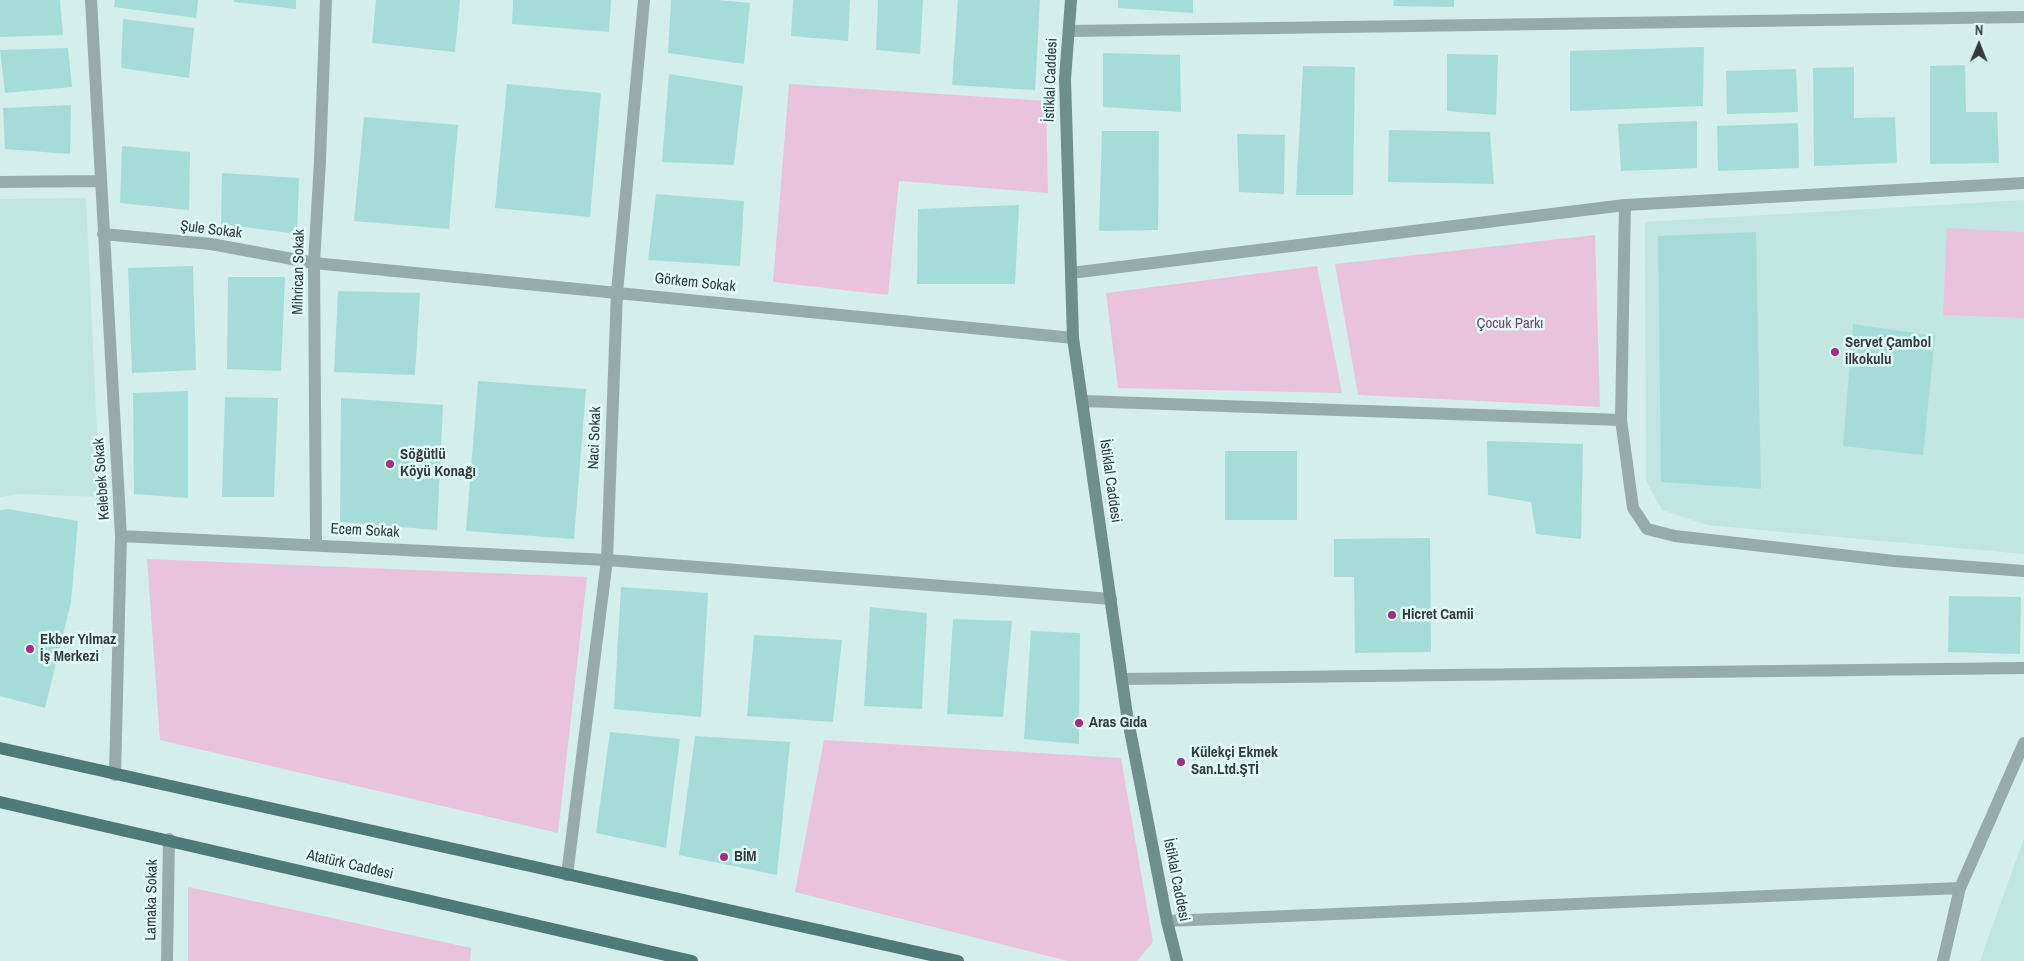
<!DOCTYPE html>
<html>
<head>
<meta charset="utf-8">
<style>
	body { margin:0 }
	#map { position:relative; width:2024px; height:961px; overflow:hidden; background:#d4eeeb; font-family:"Archivo Narrow",sans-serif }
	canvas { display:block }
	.north { position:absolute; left:1954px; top:20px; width:50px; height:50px; -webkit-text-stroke:4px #e1fbf9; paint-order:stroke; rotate:1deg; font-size:14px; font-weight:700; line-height:20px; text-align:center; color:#323c3b }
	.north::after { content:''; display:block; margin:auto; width:18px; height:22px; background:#323c3b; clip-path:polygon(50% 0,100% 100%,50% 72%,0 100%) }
</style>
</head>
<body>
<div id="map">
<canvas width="2024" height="961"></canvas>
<div class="north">N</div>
</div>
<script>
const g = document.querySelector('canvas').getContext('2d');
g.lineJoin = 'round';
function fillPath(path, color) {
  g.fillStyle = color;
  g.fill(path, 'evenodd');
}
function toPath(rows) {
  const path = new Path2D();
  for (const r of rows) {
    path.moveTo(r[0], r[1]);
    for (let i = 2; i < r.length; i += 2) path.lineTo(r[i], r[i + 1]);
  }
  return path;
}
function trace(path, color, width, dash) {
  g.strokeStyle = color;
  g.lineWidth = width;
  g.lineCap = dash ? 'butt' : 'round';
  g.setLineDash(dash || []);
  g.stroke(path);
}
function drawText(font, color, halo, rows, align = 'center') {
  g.font = font + ' "Archivo Narrow",sans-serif';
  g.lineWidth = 5;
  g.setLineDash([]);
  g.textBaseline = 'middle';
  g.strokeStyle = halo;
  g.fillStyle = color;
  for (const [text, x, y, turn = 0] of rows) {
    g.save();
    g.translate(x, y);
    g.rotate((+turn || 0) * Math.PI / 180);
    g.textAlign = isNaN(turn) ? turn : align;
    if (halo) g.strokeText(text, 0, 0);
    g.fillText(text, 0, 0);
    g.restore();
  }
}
fillPath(toPath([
	[86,198,100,497,19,494,0,497,0,199],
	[2024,200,2024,554,1707,525,1662,510,1646,481,1645,222],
	[2024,838,2024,961,1980,961]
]), '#c1e5e1');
fillPath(toPath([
	[789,84,1046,101,1048,193,899,181,888,295,773,282],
	[1947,228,2024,232,2024,318,1943,315],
	[1595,235,1600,407,1358,395,1335,264],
	[1317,266,1342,393,1118,388,1106,293],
	[147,559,587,577,558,833,160,740],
	[824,740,1121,758,1153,942,1137,961,1068,961,795,892],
	[188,887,471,948,470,961,188,961]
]), '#e9c3db');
fillPath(toPath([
	[0,0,60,0,63,35,0,37],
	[115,0,198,0,196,18,114,7],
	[234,0,296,0,296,9,234,2],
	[376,0,460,0,455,52,372,43],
	[513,0,611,0,609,32,512,24],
	[671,0,718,0,750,3,744,64,668,53],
	[793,0,850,0,848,41,791,36],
	[878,0,923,0,920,54,876,50],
	[958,0,1040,0,1035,90,952,85],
	[1118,0,1193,0,1193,13,1118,8],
	[1394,0,1454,0,1454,7,1393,6],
	[123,19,194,28,189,78,121,68],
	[1704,47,1703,106,1570,111,1570,51],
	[68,48,72,87,5,93,0,50],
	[1103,53,1180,55,1181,112,1103,107],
	[1447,54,1498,55,1496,115,1447,111],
	[1965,65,1966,112,1997,112,1999,163,1930,164,1930,66],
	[1303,66,1355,67,1353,195,1296,195],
	[1854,67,1854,118,1895,117,1897,163,1814,166,1813,68],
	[1796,69,1798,112,1727,114,1726,71],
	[669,74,743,86,734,165,662,162],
	[507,84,601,93,590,217,495,208],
	[71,105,70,154,5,149,3,108],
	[364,117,458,125,449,229,354,221],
	[1697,121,1697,168,1621,171,1618,124],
	[1798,123,1799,168,1718,171,1717,126],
	[1389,130,1490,132,1494,184,1388,182],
	[1102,131,1159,131,1158,230,1099,231],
	[1237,134,1285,135,1284,194,1239,192],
	[122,146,190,152,189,210,120,203],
	[222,173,299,178,297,234,221,224],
	[656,194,744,201,740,266,648,260],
	[1019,205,1015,284,917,284,918,209],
	[1756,232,1761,489,1661,482,1658,236],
	[193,266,196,370,132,373,128,268],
	[228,277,285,277,281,371,227,369],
	[338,291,420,293,415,375,334,372],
	[1853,324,1935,336,1923,455,1843,446],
	[478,381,586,389,574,539,466,531],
	[188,391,188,498,134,494,133,393],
	[225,397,278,398,274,497,222,497],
	[341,398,443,405,437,530,340,522],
	[1487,441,1583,444,1581,539,1536,534,1531,502,1488,495],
	[1225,451,1297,451,1297,520,1225,520],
	[8,509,78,521,71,602,45,708,0,696,0,510],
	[1430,538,1431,652,1355,653,1354,577,1334,577,1334,539],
	[621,587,708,593,701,717,614,709],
	[1949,596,2021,597,2020,654,1948,652],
	[870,607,927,613,922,709,864,706],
	[953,619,1012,621,1003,717,947,714],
	[1031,631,1080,633,1079,744,1024,739],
	[754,635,842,640,833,722,747,716],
	[610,732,680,739,666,848,596,833],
	[695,736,790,742,777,875,679,855]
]), '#a6dcd7');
trace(toPath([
	[91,0,121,536,115,775],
	[1069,31,2024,17],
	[0,182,100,181],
	[1625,205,1621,420,1633,508,1647,529,1675,536,1894,561,2024,571],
	[103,234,211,244,314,263,1073,338],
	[1071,273,1625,205,2024,183],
	[1082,401,1621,420],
	[121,536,607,560,1111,599],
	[316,544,314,263,320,161,326,0],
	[1122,679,2024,668],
	[567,875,607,560,617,292,644,0],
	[1167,921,1960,888],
	[167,961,169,839],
	[1943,961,1960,888,2024,743]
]), '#96acaa', 12);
trace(toPath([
	[1071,0,1065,79,1073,338,1127,715,1167,921,1177,961]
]), '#6e8f8c', 12);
trace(toPath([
	[0,748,958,961],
	[0,802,692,961]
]), '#507a77', 12);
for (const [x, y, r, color] of [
	[1835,352,5,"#a32c85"],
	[390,464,5,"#a32c85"],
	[1392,615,5,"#a32c85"],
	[30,649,5,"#a32c85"],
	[1079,723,5,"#a32c85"],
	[1181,762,5,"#a32c85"],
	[724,857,5,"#a32c85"]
]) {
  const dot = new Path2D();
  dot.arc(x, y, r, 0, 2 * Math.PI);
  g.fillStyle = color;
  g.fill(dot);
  trace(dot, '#e1fbf9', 2);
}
drawText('15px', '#323c3b', '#e1fbf9', [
	["İstiklal Caddesi",1051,80,-88],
	["Şule Sokak",211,230,7],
	["Mihrican Sokak",299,272,-89],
	["Görkem Sokak",695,283,6],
	["Naci Sokak",595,438,-88],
	["Kelebek Sokak",102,479,-94],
	["İstiklal Caddesi",1110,481,82],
	["Ecem Sokak",365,531,3],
	["Atatürk Caddesi",350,865,13],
	["İstiklal Caddesi",1176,880,79],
	["Lamaka Sokak",152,900,-89]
]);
drawText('15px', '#774367', '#e1fbf9', [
	["Çocuk Parkı",1510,324]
]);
drawText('bold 15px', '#323c3b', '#e1fbf9', [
	["Servet Çambol",1845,343],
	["ilkokulu",1845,360],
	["Söğütlü",400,455],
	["Köyü Konağı",400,472],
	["Hicret Camii",1402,615],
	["Ekber Yılmaz",40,640],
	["İş Merkezi",40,657],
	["Aras Gıda",1089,723],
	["Külekçi Ekmek",1191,753],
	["San.Ltd.ŞTİ",1191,770],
	["BİM",734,857]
], 'left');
</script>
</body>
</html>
